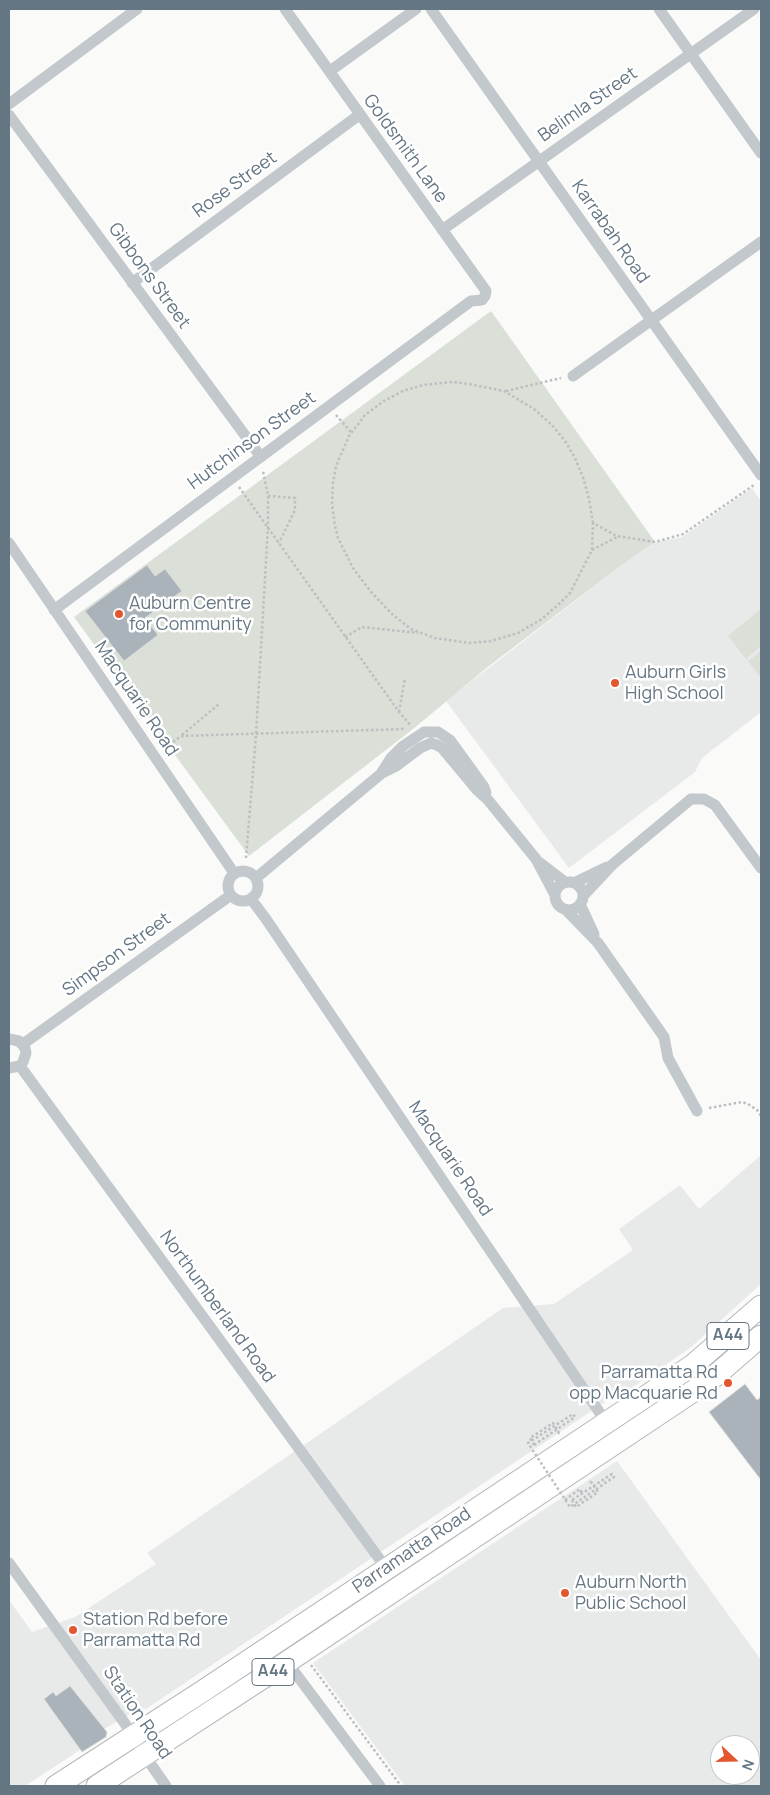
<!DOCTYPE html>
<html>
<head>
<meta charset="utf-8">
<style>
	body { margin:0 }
	#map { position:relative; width:770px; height:1795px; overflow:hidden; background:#fafaf8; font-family:Manrope,sans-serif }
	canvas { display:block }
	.frame { position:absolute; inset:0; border:10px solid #657683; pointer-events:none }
	.north { position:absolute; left:710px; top:1735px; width:50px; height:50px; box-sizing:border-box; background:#fff; border:1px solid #c1c8cd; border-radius:50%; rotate:111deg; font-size:14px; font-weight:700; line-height:20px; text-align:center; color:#657683 }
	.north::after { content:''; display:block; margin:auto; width:18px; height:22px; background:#e4572e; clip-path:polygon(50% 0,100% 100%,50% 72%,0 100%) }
</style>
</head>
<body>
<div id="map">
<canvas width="770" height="1795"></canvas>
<div class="frame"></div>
<div class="north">N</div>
</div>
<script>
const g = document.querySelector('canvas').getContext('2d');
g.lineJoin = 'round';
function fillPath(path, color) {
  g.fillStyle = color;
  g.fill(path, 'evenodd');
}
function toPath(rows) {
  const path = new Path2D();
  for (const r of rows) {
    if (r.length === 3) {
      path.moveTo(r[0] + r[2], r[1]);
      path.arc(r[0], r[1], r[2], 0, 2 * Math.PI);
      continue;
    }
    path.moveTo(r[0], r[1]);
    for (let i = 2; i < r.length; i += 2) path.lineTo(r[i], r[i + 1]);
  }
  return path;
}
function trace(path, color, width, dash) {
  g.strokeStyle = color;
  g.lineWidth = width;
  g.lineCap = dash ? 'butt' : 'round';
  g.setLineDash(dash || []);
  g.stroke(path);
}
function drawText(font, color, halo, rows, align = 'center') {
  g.font = font + ' Manrope,sans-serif';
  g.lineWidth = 5;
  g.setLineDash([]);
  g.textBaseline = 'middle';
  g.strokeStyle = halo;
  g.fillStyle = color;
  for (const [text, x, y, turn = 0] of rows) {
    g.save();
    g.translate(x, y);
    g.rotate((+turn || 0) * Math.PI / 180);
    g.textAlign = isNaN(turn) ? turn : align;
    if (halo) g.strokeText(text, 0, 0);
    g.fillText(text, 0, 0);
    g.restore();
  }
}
fillPath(toPath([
	[752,488,761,501,761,712,702,758,695,772,569,868,446,701,623,564,655,542,682,537],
	[761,1155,761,1284,690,1348,629,1390,619,1396,614,1396,146,1709,141,1708,104,1729,103,1735,25,1786,9,1786,9,1600,32,1632,75,1617,156,1564,147,1553,503,1308,554,1304,633,1250,619,1229,680,1185,699,1209],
	[617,1461,761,1660,761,1786,405,1786,313,1663],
	[720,1745,750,1745,750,1775,720,1775]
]), '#e8e9e9');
fillPath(toPath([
	[491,311,655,542,623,564,489,666,413,729,249,856,74,617],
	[761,609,761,646,746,659,728,636],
	[761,651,761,678,748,661]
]), '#dadfd7');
const building = toPath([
	[147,565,155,576,165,569,182,591,145,618,158,635,124,661,85,611,147,565],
	[745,1384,757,1400,761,1397,761,1480,709,1412,745,1384],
	[70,1686,107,1732,106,1737,82,1752,44,1699,53,1692,56,1696,70,1686]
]);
fillPath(building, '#aab3b9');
trace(building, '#dcdcda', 1);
const highway = toPath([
	[56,1786,203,1691,693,1365,761,1306],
	[97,1786,287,1662,698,1388,715,1376,761,1336]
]);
trace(highway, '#b4b9bd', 23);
trace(toPath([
	[506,391,561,378],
	[336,415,351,432],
	[239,487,399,712,411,726],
	[268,496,295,498,295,510,279,543],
	[593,523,589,499,583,477,575,458,565,441,552,425,534,409,504,391,469,384,452,382,423,385,403,391,384,401,365,415,349,436,336,466,333,483,332,504,335,526,338,538,353,568,371,592,393,615,411,629,435,638,469,643,491,641,518,633,542,619,560,603,570,593,592,550,593,523,617,536,655,542,683,534,754,485],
	[592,550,617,537],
	[345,637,362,627,418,633],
	[399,712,405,678],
	[182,735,219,704],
	[169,745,181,736,404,729],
	[246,858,256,735,268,526,268,496,263,471],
	[709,1108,742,1102,748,1104,757,1110,761,1116],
	[534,1445,530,1438,553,1423,559,1433,560,1432],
	[565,1500,580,1489,582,1493],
	[572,1500,576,1507,598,1492,591,1482,593,1481],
	[311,1665,401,1786]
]), '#bbbfc2', 2.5, [2.5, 2.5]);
trace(toPath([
	[431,9,761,475],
	[659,9,761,153],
	[330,71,416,9],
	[9,104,137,9],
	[9,115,261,457],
	[442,230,754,9],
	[132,283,359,115],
	[573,376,761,242],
	[9,543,234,873],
	[54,610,471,301,482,300,485,296,486,291,285,9],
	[382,772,391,758,403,746,424,732,438,732,450,740,484,787,486,793],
	[539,862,565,882],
	[243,886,15],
	[256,878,382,773,396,766,420,748,431,743,437,745,442,748,477,790,488,800,536,859,555,895],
	[569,896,14],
	[574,883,607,867],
	[583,896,613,864,691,799,704,799,715,805,761,868],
	[251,899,266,919,608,1425],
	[580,904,594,934],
	[565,909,598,943,664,1037,668,1058,697,1111],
	[9,1039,19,1041,25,1048,26,1053,23,1062,20,1066,9,1068],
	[23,1044,231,895],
	[20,1066,386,1568],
	[9,1563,126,1725,152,1766,166,1786],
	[287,1662,380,1786]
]), '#c3c8cc', 11);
trace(highway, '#fff', 21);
trace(toPath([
	[534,1445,575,1417,573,1414,528,1443,570,1507,614,1477,612,1474,572,1500]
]), '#bbbfc2', 2.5, [2.5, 2.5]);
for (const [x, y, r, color] of [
	[119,614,5,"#e4572e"],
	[615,683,5,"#e4572e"],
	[728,1383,5,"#e4572e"],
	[565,1593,5,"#e4572e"],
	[73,1630,5,"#e4572e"]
]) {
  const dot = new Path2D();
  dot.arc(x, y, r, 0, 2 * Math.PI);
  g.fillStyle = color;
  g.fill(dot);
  trace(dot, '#fff', 2);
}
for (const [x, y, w] of [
	[728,1336,42],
	[273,1672,42]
]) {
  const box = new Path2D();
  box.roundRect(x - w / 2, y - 13.5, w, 27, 4);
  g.fillStyle = '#fff';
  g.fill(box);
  trace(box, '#657683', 1);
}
drawText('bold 16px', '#657683', null, [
	["A44",728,1336],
	["A44",273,1672]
]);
drawText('18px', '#657683', '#fff', [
	["Belimla Street",588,105,-35],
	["Goldsmith Lane",405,149,54],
	["Rose Street",235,185,-36],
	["Karrabah Road",610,232,55],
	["Gibbons Street",149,276,54],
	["Hutchinson Street",252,441,-36],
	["Macquarie Road",136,699,56],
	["Simpson Street",117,955,-36],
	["Macquarie Road",450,1159,56],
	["Northumberland Road",217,1307,54],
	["Parramatta Road",412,1551,-34],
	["Station Road",137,1713,56]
]);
drawText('18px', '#657683', '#fff', [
	["Auburn Centre",129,604],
	["for Community",129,625],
	["Auburn Girls",625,673],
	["High School",625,694],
	["Parramatta Rd",718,1373,"right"],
	["opp Macquarie Rd",718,1394,"right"],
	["Auburn North",575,1583],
	["Public School",575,1604],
	["Station Rd before",83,1620],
	["Parramatta Rd",83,1641]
], 'left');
</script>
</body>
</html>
